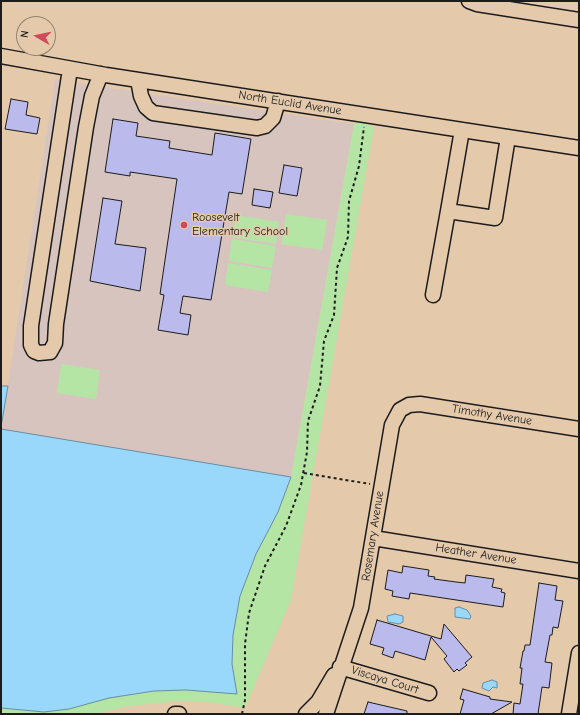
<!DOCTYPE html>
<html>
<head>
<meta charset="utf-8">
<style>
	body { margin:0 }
	#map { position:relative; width:580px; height:715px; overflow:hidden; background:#e4c9ab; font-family:"Comic Neue",sans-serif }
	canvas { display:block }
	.frame { position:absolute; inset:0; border:2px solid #1c1c1c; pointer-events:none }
	.north { position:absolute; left:16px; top:16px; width:40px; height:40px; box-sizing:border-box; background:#e4c9ab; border:1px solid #948472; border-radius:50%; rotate:279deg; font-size:11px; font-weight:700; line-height:16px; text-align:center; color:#1c1c1c }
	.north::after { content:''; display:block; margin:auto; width:14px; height:18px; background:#d1495b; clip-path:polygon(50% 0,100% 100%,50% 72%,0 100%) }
</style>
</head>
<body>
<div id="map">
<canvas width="580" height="715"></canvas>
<div class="frame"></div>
<div class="north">N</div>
</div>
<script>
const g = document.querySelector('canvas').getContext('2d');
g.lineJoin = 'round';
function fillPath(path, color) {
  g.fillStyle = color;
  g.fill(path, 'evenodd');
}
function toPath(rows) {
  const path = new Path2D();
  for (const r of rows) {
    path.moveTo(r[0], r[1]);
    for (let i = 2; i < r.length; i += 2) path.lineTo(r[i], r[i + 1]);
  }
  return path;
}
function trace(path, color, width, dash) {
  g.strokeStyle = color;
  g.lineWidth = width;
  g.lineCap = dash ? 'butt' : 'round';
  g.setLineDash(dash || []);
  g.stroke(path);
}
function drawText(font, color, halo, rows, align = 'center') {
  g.font = font + ' "Comic Neue",sans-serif';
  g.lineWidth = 3;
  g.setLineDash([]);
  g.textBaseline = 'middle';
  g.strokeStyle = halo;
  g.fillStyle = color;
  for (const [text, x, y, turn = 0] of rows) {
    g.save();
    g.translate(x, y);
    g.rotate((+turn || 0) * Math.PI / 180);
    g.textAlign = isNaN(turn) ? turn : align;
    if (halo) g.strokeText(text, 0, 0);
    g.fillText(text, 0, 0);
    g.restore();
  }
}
fillPath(toPath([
	[55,80,354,124,291,477,1,429]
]), '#d8c4be');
fillPath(toPath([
	[361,122,374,127,291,600,245,708,208,702,177,701,130,706,95,714,1,714,1,708,44,712,69,709,109,698,154,691,186,690,236,694,232,664,233,635,240,596,256,554,278,512,291,477,354,124],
	[286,214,327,220,322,250,281,244],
	[236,215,279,222,276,244,232,237],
	[232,239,276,246,272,268,229,261],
	[228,263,272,270,268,292,225,285],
	[61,364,100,370,96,399,57,393]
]), '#b4e5a5');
const water = toPath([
	[1,386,8,386,1,427,1,386],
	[1,429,291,477,278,512,256,554,240,596,233,635,232,664,237,694,186,690,154,691,109,698,69,709,44,712,1,708,1,429],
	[459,607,467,610,471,616,470,619,455,617,455,608,459,607],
	[395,614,403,616,403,622,399,624,388,622,387,616,395,614],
	[492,680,497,682,497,688,493,687,489,691,482,688,483,683,492,680]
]);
fillPath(water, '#99d8fb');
trace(water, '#678da2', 1);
const building = toPath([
	[11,99,28,102,26,115,40,118,37,134,5,129,11,99],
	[113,119,138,123,136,136,170,141,169,148,212,155,215,133,251,139,242,194,229,192,211,300,183,296,180,313,191,315,188,335,158,330,164,295,160,294,177,179,130,172,130,176,105,172,113,119],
	[284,165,302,168,297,196,279,193,284,165],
	[254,189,273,192,270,208,252,205,254,189],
	[103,198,122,201,115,244,146,248,140,291,90,281,103,198],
	[403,566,429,570,428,576,435,577,434,579,456,582,465,583,466,575,494,579,492,587,502,589,501,592,505,593,503,607,410,593,409,599,392,596,393,591,385,589,388,570,402,573,403,566],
	[539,583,557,586,555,600,563,601,558,628,553,627,552,635,550,635,545,662,552,663,549,688,542,687,538,714,513,714,514,703,520,704,523,684,520,684,522,668,520,668,523,651,524,651,525,645,530,645,539,583],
	[377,620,441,639,444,624,472,657,465,663,467,665,459,671,457,669,454,672,444,659,447,656,431,637,425,660,395,651,393,658,382,654,384,648,370,644,377,620],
	[463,689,490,697,490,699,512,702,491,714,460,714,464,700,460,699,463,689],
	[368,702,407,711,407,714,364,714,368,702]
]);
fillPath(building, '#bbbaec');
trace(building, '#1c1c1c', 1);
const minor = toPath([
	[469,1,477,4,579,20],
	[1,56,106,75,579,148],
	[70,69,31,326,31,345,34,351,39,353,50,352,55,343,56,324,86,127,92,96,101,74],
	[138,80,141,96,146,107,153,113,257,128,265,126,273,118,278,101],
	[462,130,448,211,495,218,508,137],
	[433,295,448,211],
	[373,538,579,571],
	[340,667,429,693],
	[175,714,179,714],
	[306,714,318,702,334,675],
	[326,714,361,608,392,425,400,410,409,405,420,404,579,429],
	[569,714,579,653]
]);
trace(minor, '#1c1c1c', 17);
trace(toPath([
	[304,473,370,484],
	[242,714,245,700,245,644,249,613,265,566,286,526,301,485,307,452,308,421,320,386,324,341,334,315,337,268,348,237,349,201,359,166,364,127]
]), '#1c1c1c', 2, [3, 3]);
trace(minor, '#e4c9ab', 14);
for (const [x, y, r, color] of [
	[184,225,4,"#d1495b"]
]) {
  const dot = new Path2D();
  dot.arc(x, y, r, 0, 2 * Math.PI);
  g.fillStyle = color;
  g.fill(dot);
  trace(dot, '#e4c9ab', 1.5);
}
drawText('12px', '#1c1c1c', '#e4c9ab', [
	["North Euclid Avenue",290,103,9],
	["Timothy Avenue",492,415,9],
	["Rosemary Avenue",373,536,-81],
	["Heather Avenue",476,554,9],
	["Viscaya Court",385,680,17]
]);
drawText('12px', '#1c1c1c', '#e4c9ab', [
	["Roosevelt",192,218],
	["Elementary School",192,232]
], 'left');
</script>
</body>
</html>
